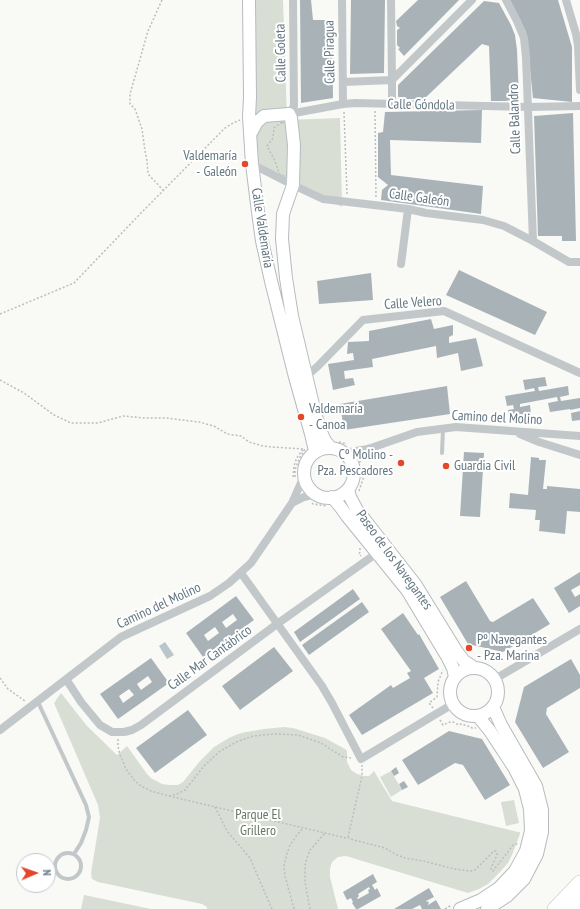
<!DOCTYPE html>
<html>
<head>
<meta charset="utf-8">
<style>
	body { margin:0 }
	#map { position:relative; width:580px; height:909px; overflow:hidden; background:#f9f9f6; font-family:"PT Sans Narrow",sans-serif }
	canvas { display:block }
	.north { position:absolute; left:16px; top:853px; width:40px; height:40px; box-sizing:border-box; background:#fff; border:1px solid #c1c9cd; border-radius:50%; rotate:88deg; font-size:11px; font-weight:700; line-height:16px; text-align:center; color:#647781 }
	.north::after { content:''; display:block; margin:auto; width:14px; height:18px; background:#e3472c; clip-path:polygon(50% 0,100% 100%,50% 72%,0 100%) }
</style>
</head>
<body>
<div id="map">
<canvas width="580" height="909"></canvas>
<div class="north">N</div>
</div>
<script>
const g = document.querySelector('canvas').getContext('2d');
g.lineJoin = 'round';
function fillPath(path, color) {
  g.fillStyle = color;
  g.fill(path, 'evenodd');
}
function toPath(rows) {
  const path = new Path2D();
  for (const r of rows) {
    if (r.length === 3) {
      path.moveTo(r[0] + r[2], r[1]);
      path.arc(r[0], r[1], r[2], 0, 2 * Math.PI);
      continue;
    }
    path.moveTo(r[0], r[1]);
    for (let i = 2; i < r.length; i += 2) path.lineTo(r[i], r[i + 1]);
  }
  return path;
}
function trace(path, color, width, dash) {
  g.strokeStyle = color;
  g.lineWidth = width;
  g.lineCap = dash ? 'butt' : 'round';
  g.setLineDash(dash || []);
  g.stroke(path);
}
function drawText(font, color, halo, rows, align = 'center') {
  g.font = font + ' "PT Sans Narrow",sans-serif';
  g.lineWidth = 4;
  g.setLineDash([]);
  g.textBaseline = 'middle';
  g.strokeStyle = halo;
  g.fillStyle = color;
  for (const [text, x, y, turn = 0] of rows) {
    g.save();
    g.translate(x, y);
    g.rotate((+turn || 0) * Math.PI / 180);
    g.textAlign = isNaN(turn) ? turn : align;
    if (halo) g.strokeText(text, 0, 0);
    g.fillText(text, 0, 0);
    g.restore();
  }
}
fillPath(toPath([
	[253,0,283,0,287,120,340,118,342,207,255,161],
	[61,693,87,726,117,755,127,746,147,774,151,778,162,784,169,785,178,785,183,782,200,761,214,747,229,738,238,734,246,732,264,729,284,727,293,728,325,738,345,749,347,751,347,762,351,770,357,774,364,776,369,776,374,771,392,801,518,832,520,832,520,834,512,855,508,863,501,871,488,884,479,889,468,893,346,856,338,857,332,862,330,869,330,877,338,909,207,909,207,907,202,904,98,882,92,879,91,873,100,818,98,805,54,703],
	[391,771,402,790,391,797,380,777],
	[514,800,519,823,506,826,501,802],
	[84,895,151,909,81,909]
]), '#d9ded5');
fillPath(toPath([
	[165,642,174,655,167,659,159,646]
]), '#b9c7ca');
fillPath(toPath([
	[300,0,311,0,313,20,332,20,333,98,301,103],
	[351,0,385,0,384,73,350,74],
	[418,0,459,0,404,56,398,49,400,48,397,45,397,30,400,28,397,26,396,21],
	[509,0,558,0,572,47,572,102,533,98,526,32],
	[484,1,499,3,511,25,515,35,517,50,519,99,505,101,491,101,489,46,482,44,424,99,401,99,399,98,398,96,398,85],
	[482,110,481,143,390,140,391,175,483,186,481,214,381,200,382,190,388,185,378,177,378,133,383,132,385,112],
	[573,113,576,241,562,241,562,236,538,236,534,116],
	[459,270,547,312,535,335,446,295],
	[371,273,373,300,319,304,317,281],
	[431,319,434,329,453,325,453,335,449,337,449,343,476,338,483,366,461,371,458,353,437,358,436,346,372,359,373,367,344,371,345,379,353,378,355,385,333,390,328,364,354,360,353,353,347,354,348,342,369,341,369,331],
	[545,377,547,386,538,387,539,391,568,386,569,395,560,397,561,401,580,398,580,408,570,410,570,409,550,412,548,403,558,401,557,397,520,404,520,407,530,405,531,415,509,419,508,410,514,409,513,405,507,406,505,396,535,391,534,388,525,390,523,380],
	[447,386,450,414,344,430,340,404],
	[580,411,580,420,572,421,571,413],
	[464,452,484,453,480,517,460,516],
	[531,457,539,458,539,460,546,460,543,489,547,489,547,486,580,489,580,512,567,511,565,534,539,531,540,520,535,520,536,510,509,508,510,493,528,495],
	[580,572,580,585,571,590,575,597,580,594,580,606,569,613,554,588],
	[466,581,490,621,493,622,533,598,550,624,503,652,468,644,440,597],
	[353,589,360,599,300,642,294,632],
	[236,596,254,620,203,657,186,633],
	[233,614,237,620,226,628,222,622],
	[215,627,219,633,208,641,204,635],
	[362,602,369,612,309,655,302,645],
	[403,613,418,635,419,634,439,669,424,678,433,693,362,735,349,715,391,685,393,688,410,678,407,673,411,671,381,629],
	[274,647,293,671,240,710,222,686],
	[151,658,169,683,118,719,100,694],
	[148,676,152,682,141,690,137,684],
	[129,689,134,695,123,703,119,696],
	[571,659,580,675,580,688,547,708,546,714,569,752,543,768,515,722,524,687],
	[188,710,207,735,155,773,136,748],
	[449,731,482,739,510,785,485,800,463,765,455,763,418,785,402,760],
	[396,767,399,773,394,776,391,771],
	[404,781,408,787,402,790,399,784],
	[373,874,377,882,372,885,375,890,377,888,381,896,358,909,356,909,352,903,353,902,351,898,347,900,343,892],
	[369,887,370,889,368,890,369,893,358,899,357,898,359,896,358,894],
	[429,888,434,897,426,901,427,902,428,901,429,903,428,904,428,905,436,900,441,909,422,909,420,905,412,909,394,909]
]), '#a9b3b7');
const secondary = toPath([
	[249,0,250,97,249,117,252,164,258,212,262,241,271,281,295,377,311,434,315,451],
	[251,133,257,122,264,116,289,114,291,118,294,145,293,185,283,214,282,239,286,278,292,316,315,413,321,432,325,441,331,448],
	[329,473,25],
	[348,489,350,497,357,510,415,584,457,652,464,661,473,667],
	[332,497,339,505,347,516,407,590,448,658,453,668,455,677],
	[474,692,24],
	[460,909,481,900,499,888,515,871,526,851,531,831,530,809,525,789,515,769,490,731,478,716],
	[487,909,507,896,524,879,537,854,542,832,542,810,536,786,501,725,493,707]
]);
const highway = toPath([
	[555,909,580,883],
	[570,909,580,899]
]);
trace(secondary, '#b5bbbf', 14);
trace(highway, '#b6babd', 16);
trace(toPath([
	[162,0,148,31,130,94,130,104,135,109,142,129,145,151,147,161,148,174,163,190],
	[375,111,376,198],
	[344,112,347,194],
	[282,122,288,127,290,133,289,169,289,173,285,176,280,175,274,159,267,146,273,138,274,128,282,122],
	[0,314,74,283,141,213,225,128,233,123,240,120],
	[0,380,24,393,54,415,71,423,98,423,123,416,144,418,167,418,199,422,214,426,227,434,241,436,249,442,263,446,272,447,303,449],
	[339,442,347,444],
	[293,477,294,466,296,460,298,456,304,448],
	[295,477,295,470,299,459,305,449],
	[359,491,364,476,363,466],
	[312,503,313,504,327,506],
	[360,548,360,552,359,554,361,556],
	[0,678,8,689,25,701],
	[433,708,429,703,437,697,438,682,443,670],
	[440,720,443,725,450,722,453,722,459,725,461,724,471,727,472,728,476,728],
	[118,739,118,746,120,755,126,769,135,781,141,786,151,791,169,796,346,838,348,837,362,776,362,765],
	[169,796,177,794,185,790,204,766,219,752,236,742,253,736,275,734,298,735,321,743,343,757,351,758],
	[215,807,227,831,250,858,272,909],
	[348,837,350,839,385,848,395,854,405,858,423,861,455,869,471,871,475,870,494,851,496,851,497,853,497,855,491,868,491,870,493,871,514,844,519,844],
	[294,909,285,876,284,865,287,854,290,845,297,835,303,828],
	[310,909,305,882,305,867,306,861,310,850,325,833],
	[445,909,452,905]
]), '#babec1', 1.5, [2, 2]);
trace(toPath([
	[442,453,443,429],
	[38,702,86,805,89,817,86,830,81,843,74,854],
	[68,866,13]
]), '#c2c7ca', 4);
trace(toPath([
	[342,0,343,104],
	[506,0,517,21,524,38,526,57,533,241],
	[566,0,576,34,578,45,580,90],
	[343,82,392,80,391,0],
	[392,104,392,80,472,0],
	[289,114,343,104,355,103,528,107,580,106],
	[289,114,294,106,293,0],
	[252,164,293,185,323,199,408,209,426,213,483,220,504,226,533,241,569,262,580,262],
	[401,264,408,209],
	[306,374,310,373,317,367,363,320,444,311,580,373],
	[520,434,539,442,580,455],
	[343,452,350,452,368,449,417,432,456,427,580,436],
	[353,466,356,461,368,449],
	[292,503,304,497,316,494],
	[241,573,322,686,332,703,361,759,436,714,453,704],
	[66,679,81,702,100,725,112,732,124,732,132,730,141,725,277,624,377,553],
	[495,679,580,629],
	[0,730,121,637,210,596,229,583,251,563,292,503,304,476]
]), '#c2c7ca', 8);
trace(secondary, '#fff', 12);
trace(highway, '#fff', 15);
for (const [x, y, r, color] of [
	[245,164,4,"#e3472c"],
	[301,417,4,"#e3472c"],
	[401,463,4,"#e3472c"],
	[446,466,4,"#e3472c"],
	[469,648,4,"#e3472c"]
]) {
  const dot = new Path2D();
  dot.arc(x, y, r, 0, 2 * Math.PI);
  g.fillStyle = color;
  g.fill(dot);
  trace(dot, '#fff', 1.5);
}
drawText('14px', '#647781', '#fff', [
	["Calle Piragua",330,52,-91],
	["Calle Goleta",281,53,-91],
	["Calle Góndola",421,105,1],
	["Calle Balandro",515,119,-92],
	["Calle Galeón",419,198,8],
	["Calle Valdemaría",262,228,81],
	["Calle Velero",413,303,-4],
	["Camino del Molino",497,418,3],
	["Paseo de los Navegantes",394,560,54],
	["Camino del Molino",159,606,-25],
	["Calle Mar Cantábrico",210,658,-36]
]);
drawText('14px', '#647781', '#fff', [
	["Valdemaría",237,156,"right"],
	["- Galeón",237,172,"right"],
	["Valdemaría",309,409],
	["- Canoa",309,425],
	["Cº Molino -",393,455,"right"],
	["Pza. Pescadores",393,471,"right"],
	["Guardia Civil",454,466],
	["Pº Navegantes",477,640],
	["- Pza. Marina",477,656]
], 'left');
drawText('14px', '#687963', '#fff', [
	["Parque El",258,815],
	["Grillero",258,831]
]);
</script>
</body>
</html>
